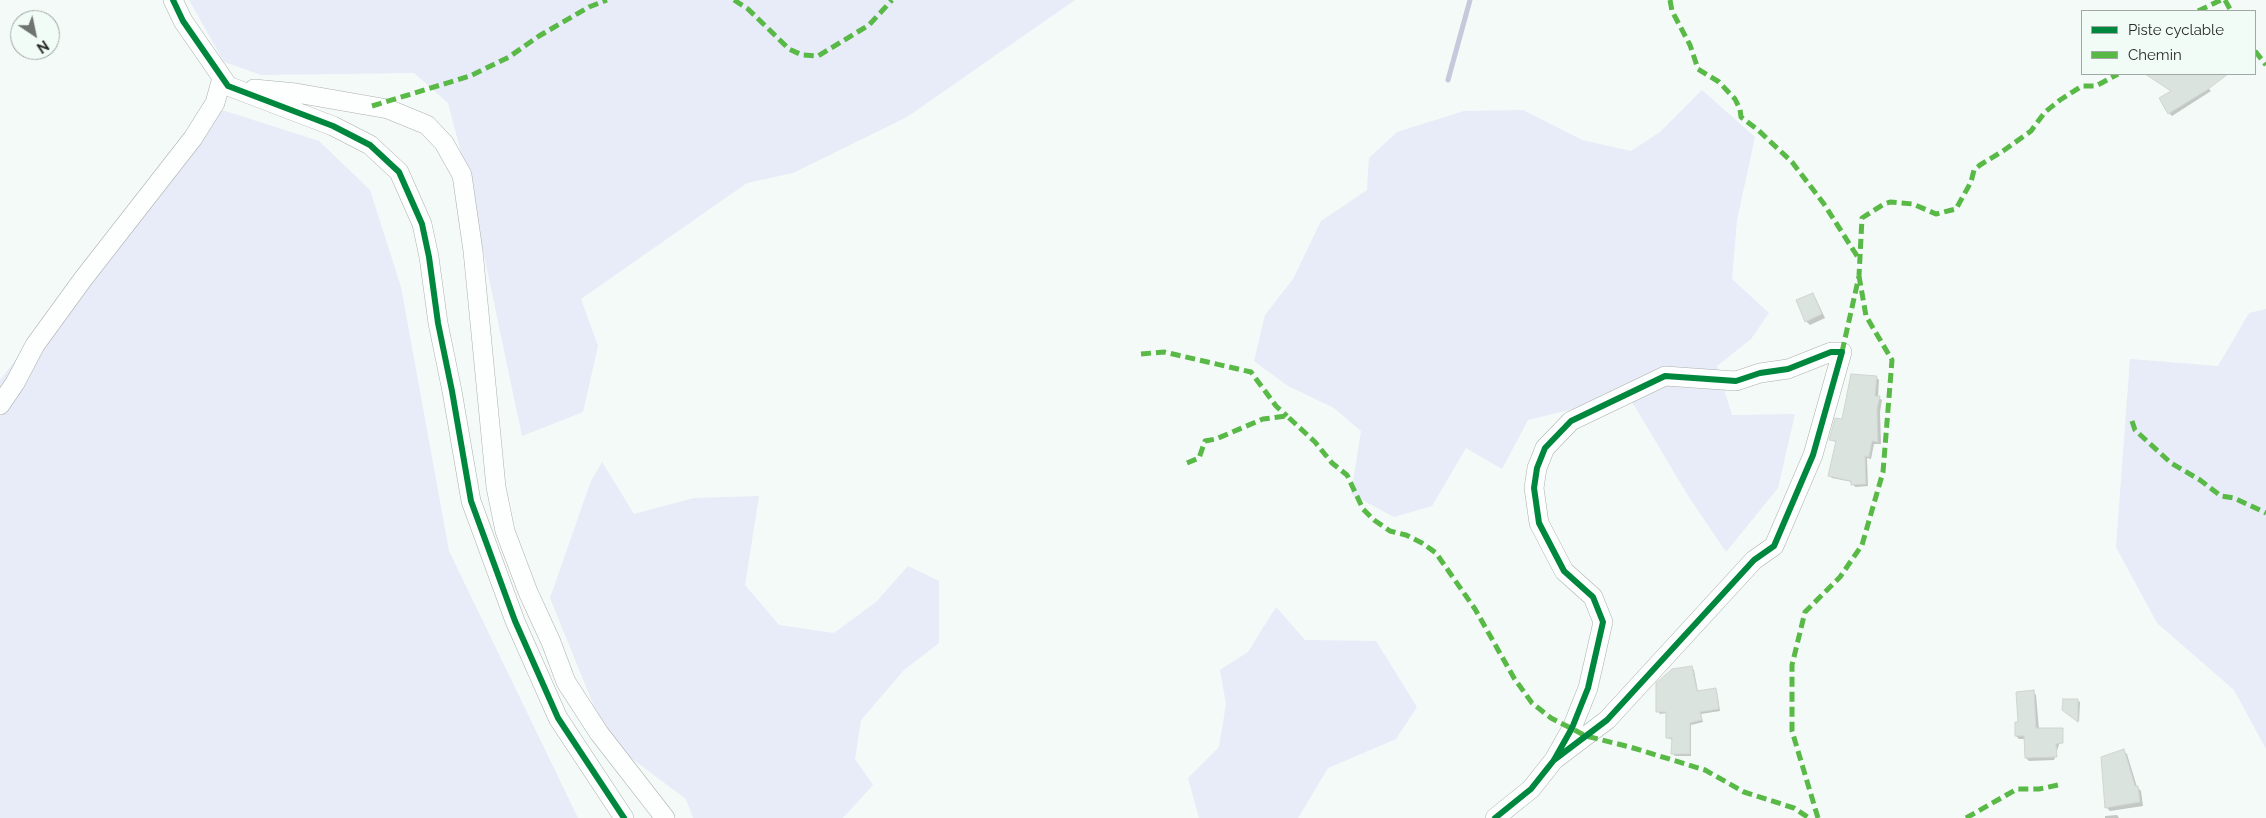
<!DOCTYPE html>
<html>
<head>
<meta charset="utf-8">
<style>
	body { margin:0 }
	#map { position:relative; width:2266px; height:818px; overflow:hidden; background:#f4faf7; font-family:Raleway,sans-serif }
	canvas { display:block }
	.legend { position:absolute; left:2081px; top:10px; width:175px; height:65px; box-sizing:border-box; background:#f2fcf7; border:1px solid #a1a8a5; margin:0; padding:6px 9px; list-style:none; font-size:15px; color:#272b29 }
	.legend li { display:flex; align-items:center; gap:10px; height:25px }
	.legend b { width:25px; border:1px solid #a1a8a5 }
	.north { position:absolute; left:10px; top:10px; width:50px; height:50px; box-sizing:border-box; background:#f2fcf7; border:1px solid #a1a8a5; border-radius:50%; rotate:146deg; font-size:14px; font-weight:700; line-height:20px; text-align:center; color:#272b29 }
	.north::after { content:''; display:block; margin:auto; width:18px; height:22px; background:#6f7371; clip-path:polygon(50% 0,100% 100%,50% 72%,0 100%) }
</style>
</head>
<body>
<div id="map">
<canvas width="2266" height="818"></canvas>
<ul class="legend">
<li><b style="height:6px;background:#00873e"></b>Piste cyclable</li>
<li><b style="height:6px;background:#58b947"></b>Chemin</li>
</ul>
<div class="north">N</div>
</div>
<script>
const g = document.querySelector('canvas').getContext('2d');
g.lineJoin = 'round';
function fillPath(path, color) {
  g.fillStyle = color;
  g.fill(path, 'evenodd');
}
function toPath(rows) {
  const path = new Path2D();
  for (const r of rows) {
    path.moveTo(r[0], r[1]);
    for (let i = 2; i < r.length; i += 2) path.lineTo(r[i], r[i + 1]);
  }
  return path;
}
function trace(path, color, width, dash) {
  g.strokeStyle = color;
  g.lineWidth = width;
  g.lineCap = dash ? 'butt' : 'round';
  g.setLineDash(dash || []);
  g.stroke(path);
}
fillPath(toPath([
	[189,0,1075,0,907,117,793,173,747,183,581,299,598,346,583,412,522,436,468,179,448,103,414,73,261,75,224,62],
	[1702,90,1755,137,1737,220,1732,279,1769,313,1751,339,1717,366,1732,415,1795,414,1778,488,1726,552,1687,494,1631,400,1577,408,1528,420,1502,469,1466,448,1432,506,1394,517,1351,494,1361,431,1334,408,1288,386,1254,361,1265,315,1293,279,1321,221,1367,190,1369,158,1397,132,1464,111,1523,110,1582,140,1631,151,1660,132],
	[213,107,319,141,370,190,401,287,449,551,578,818,0,818,0,380],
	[2266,309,2266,749,2234,690,2157,623,2116,547,2130,359,2218,366,2249,313],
	[602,462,634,514,694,498,759,496,745,585,779,625,834,633,876,602,908,566,939,581,939,643,904,670,861,720,855,759,873,785,843,818,693,818,686,799,608,741,550,598,591,481],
	[1276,607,1305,640,1376,641,1417,707,1396,739,1328,768,1298,818,1199,818,1188,778,1219,747,1226,704,1220,670,1248,652]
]), '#e8ebf8');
fillPath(toPath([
	[2148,74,2192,74,2211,91,2172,116,2169,113,2173,91],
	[1812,295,1816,299,1825,318,1810,325,1806,321],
	[1876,377,1879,380,1878,397,1882,400,1880,412,1881,444,1874,444,1871,459,1867,458,1868,486,1855,487,1852,482,1832,478,1830,476,1837,443,1830,439],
	[1691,667,1694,670,1698,692,1715,690,1717,692,1720,711,1701,714,1703,722,1691,725,1691,756,1675,756,1673,754,1673,740,1667,738,1667,713,1660,714,1658,711],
	[2033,692,2036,695,2039,730,2060,729,2063,732,2054,760,2029,761,2026,758,2026,739,2019,739,2016,736],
	[2078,701,2080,702,2079,722,2066,712],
	[2123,751,2127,754,2137,787,2141,791,2143,806,2110,811,2107,808,2102,758],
	[2117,815,2119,818,2105,818,2105,816]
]), '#0003');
trace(toPath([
	[1448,80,1470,0]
]), '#c7c8dc', 5);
const building = toPath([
	[2145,74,2228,74,2207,90,2168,114,2159,98,2171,91,2145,74],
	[1813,293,1822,314,1805,322,1796,300,1813,293],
	[1851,374,1877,376,1875,396,1880,396,1877,409,1878,442,1872,441,1869,457,1865,456,1866,484,1851,485,1851,481,1828,476,1836,441,1829,440,1835,418,1842,419,1851,374],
	[1692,666,1697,691,1716,688,1719,709,1700,712,1702,720,1690,723,1690,754,1671,754,1672,738,1666,738,1666,712,1656,712,1656,683,1672,669,1692,666],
	[2034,690,2036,728,2063,728,2063,743,2056,744,2057,757,2025,758,2024,736,2015,736,2015,722,2018,722,2016,692,2034,690],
	[2063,699,2078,699,2078,722,2062,710,2063,699],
	[2124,749,2135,786,2138,786,2140,802,2105,808,2101,757,2124,749]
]);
fillPath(building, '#dbe3df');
trace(building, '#d0d5d2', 1);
const minor = toPath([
	[173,0,183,21,228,86,333,126,370,145,399,172,422,224,429,257,438,323,452,391,471,501,515,621,558,718,624,818],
	[254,89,296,93,388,109,427,125,444,143,462,175,473,251,496,487,505,531,528,592,551,642,566,682,599,733,665,818],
	[0,405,15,383,35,345,83,279,193,138,215,103,222,78],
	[1495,818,1531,789,1554,760,1572,728,1588,688,1603,622,1593,597,1564,571,1539,523,1534,488,1537,468,1545,448,1571,421,1665,376,1736,381,1760,373,1788,369,1831,352,1842,352,1813,455,1774,546,1754,560,1607,720,1554,760]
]);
trace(minor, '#acb0ae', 20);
trace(minor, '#fdfefe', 19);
trace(toPath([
	[734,0,748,9,789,49,802,55,818,56,869,25,892,0],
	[1670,0,1672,11,1690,45,1698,69,1719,82,1735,99,1740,109,1741,117,1758,130,1792,162,1824,204,1859,259],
	[2225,0,2231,11],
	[2198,11,2221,0],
	[2255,51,2266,65],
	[372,106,470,76,509,57,539,36,589,7,607,0],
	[1842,352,1859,276,1862,218,1884,204,1890,202,1913,204,1936,214,1956,209,1971,182,1974,170,1980,165,2003,151,2031,131,2045,112,2060,100,2082,86,2096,86,2118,74],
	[1141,354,1164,352,1251,372,1276,406,1287,416],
	[2132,421,2135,430,2171,463,2200,480,2221,496,2234,498,2266,513],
	[1187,463,1199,458,1205,441,1216,439,1263,419,1287,416,1315,442,1332,463,1347,475,1363,509,1374,520,1390,531,1406,535,1422,543,1436,553,1475,609,1514,678,1532,703,1551,718,1586,736,1630,747,1705,770,1744,792,1794,808,1809,818],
	[1818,818,1792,731,1792,665,1805,612,1840,577,1862,545,1883,472,1892,360,1866,316,1859,276],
	[1966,818,2017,789,2039,789,2058,785]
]), '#58b947', 5, [10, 5]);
trace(toPath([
	[173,0,183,21,228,86,333,126,370,145,399,172,422,224,429,257,438,323,452,391,471,501,515,621,558,718,624,818],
	[1495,818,1531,789,1554,760,1572,728,1588,688,1603,622,1593,597,1564,571,1539,523,1534,488,1537,468,1545,448,1571,421,1665,376,1736,381,1760,373,1788,369,1831,352,1842,352,1813,455,1774,546,1754,560,1607,720,1554,760]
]), '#00873e', 6);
</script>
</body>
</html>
